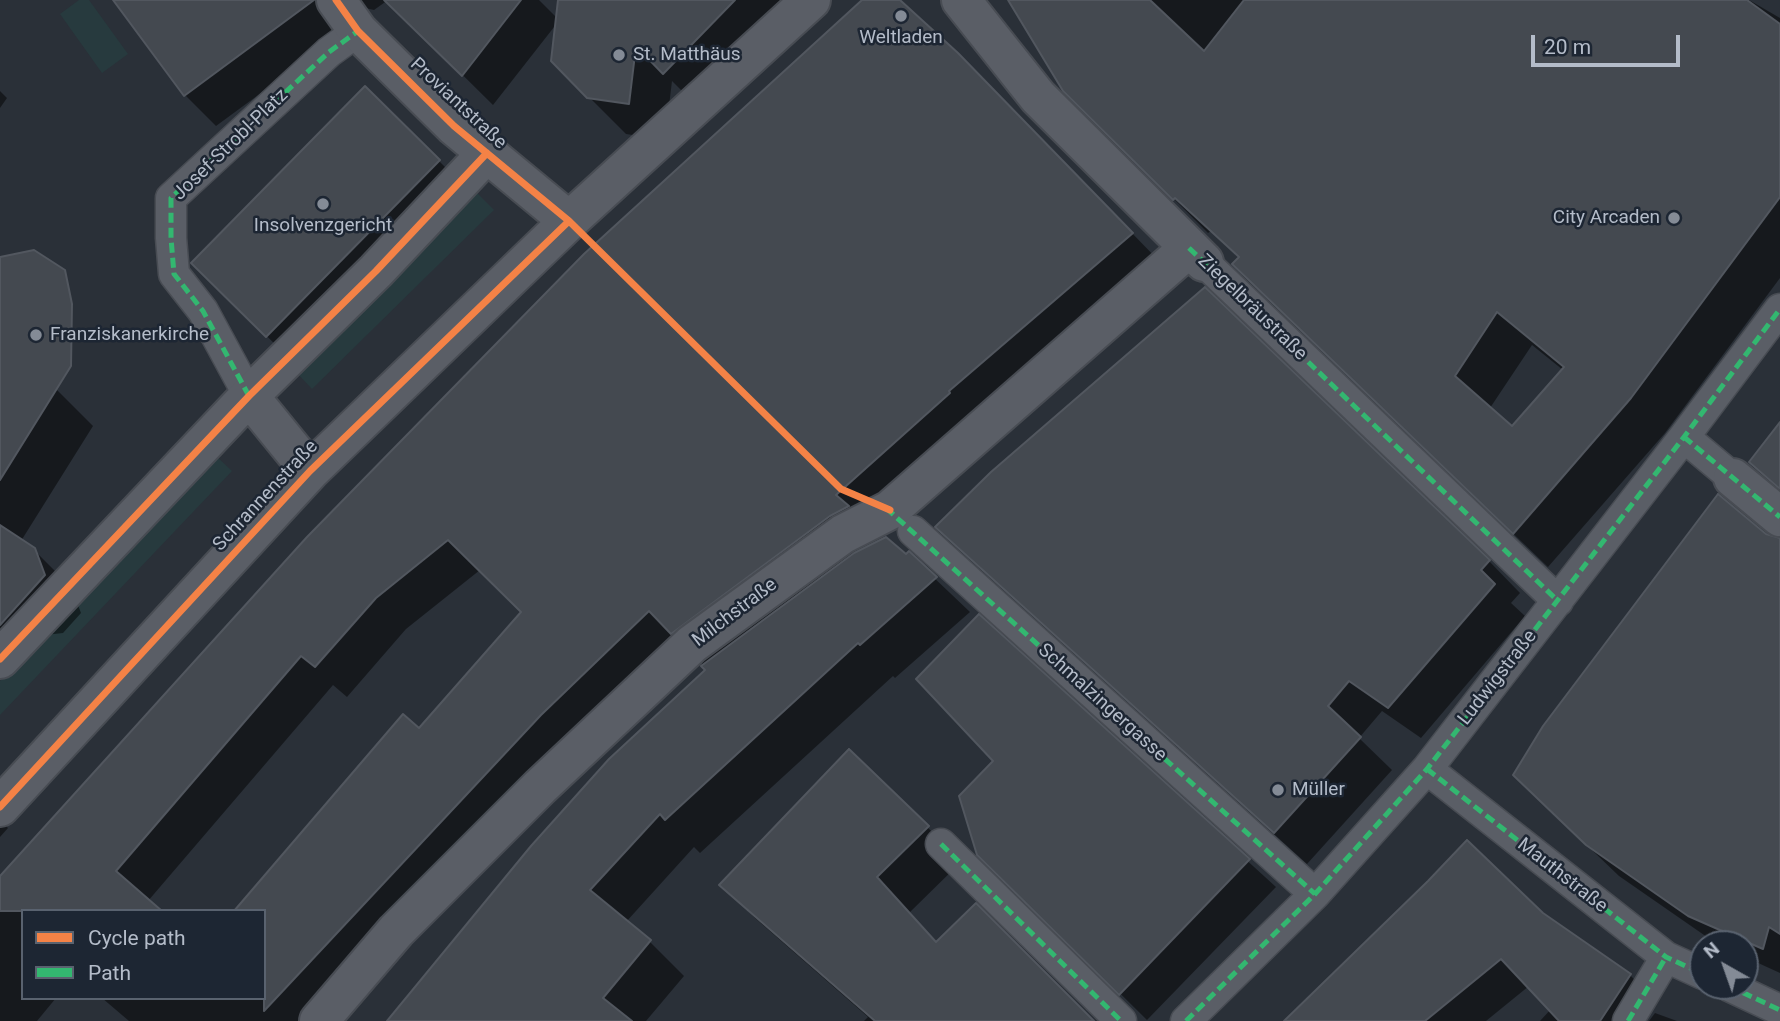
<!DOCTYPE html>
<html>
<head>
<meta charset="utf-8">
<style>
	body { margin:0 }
	#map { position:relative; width:1780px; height:1021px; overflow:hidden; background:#2a3038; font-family:Roboto,sans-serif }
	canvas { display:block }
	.legend { position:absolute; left:21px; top:909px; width:245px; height:91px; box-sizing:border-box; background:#1d2633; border:2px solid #59626f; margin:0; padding:9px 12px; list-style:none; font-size:21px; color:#b4bcc9 }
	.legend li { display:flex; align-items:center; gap:14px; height:35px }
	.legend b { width:35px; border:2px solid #59626f }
	.north { position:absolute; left:1689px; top:930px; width:70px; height:70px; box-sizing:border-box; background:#1d2633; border:2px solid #59626f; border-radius:50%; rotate:320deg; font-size:19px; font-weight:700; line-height:28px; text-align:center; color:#b4bcc9 }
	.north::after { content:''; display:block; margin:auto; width:24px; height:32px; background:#848b96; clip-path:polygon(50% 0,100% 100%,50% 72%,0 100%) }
	.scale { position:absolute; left:1531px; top:35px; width:149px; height:32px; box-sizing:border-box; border:4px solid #b4bcc9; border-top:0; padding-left:9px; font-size:21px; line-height:24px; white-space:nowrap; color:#b4bcc9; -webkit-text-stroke:5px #1d2633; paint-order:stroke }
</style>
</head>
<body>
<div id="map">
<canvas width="1780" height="1021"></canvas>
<ul class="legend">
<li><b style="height:9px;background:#f48246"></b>Cycle path</li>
<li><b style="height:9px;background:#33b770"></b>Path</li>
</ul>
<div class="north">N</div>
<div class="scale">20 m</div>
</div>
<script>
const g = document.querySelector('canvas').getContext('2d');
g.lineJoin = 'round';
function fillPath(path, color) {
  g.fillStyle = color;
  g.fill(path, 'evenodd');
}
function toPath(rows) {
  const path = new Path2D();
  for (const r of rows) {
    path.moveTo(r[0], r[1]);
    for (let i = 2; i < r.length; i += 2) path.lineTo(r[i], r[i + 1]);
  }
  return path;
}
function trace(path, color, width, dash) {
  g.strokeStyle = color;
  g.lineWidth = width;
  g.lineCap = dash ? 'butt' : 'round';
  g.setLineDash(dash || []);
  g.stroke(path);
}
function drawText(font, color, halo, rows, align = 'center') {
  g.font = font + ' Roboto,sans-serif';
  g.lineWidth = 5;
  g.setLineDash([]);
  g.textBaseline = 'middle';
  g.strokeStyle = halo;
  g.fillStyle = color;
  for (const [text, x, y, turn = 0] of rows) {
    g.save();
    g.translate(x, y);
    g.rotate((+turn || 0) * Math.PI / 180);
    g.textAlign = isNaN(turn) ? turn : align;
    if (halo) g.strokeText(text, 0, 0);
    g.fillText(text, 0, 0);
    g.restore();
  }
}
fillPath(toPath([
	[79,0,89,0,128,54,102,73,60,14],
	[477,193,494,210,312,389,295,371],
	[215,455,232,471,0,715,0,681]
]), '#273a3e');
fillPath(toPath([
	[116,0,388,0,374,10,365,8,344,32,216,126,185,95],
	[391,0,539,0,558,19,562,0,787,0,700,109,672,81,665,140,626,134,589,97,558,22,493,105,400,13],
	[865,0,898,0,989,86,1163,265,867,526,879,538,861,547,853,553,854,555,906,557,909,554,970,612,895,678,893,676,700,853,694,847,626,922,650,942,684,976,646,1021,389,1021,708,670,681,641,316,1021,129,1021,102,998,264,998,420,731,523,613,480,570,406,629,347,697,333,685,148,901,23,911,23,998,56,998,37,1021,0,1021,0,878],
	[1022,0,1749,0,1780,18,1780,278,1665,433,1548,567,1268,298,1240,259,1211,231,1208,233,1065,90],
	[1532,345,1563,370,1512,428,1490,408],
	[0,91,7,98,0,108],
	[439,161,471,193,299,368,193,263],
	[0,352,56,389,93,426,21,541,34,550,71,587,81,613,63,633,0,640],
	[937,527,1489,561,1520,593,1511,603,1525,616,1421,738,1382,711,1359,738,1392,770,1307,864,969,558],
	[1766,536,1780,540,1780,973,1745,957,1745,944,1717,944,1619,876,1546,806],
	[979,616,1276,887,1147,1020,979,854,996,761],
	[849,751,962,861,909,913,938,943,1094,1021,864,1021,868,1017,756,919,722,885],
	[0,820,8,828,0,837],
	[1542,914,1630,975,1657,1003,1645,1021,1540,1021,1551,1009,1529,986,1486,1021,1285,1021],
	[1655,1013,1677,1021,1649,1021]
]), '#0007');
const building = toPath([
	[113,0,314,0,184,96,113,0],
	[384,0,521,0,462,76,384,0],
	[558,0,735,0,663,74,636,46,629,104,587,98,551,61,558,0],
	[862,0,900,0,958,53,1133,233,949,391,950,393,836,495,849,506,830,516,671,634,649,611,541,715,264,1011,264,911,234,911,403,714,419,728,521,612,448,540,376,598,315,667,301,656,116,871,162,911,0,911,0,876,307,537,584,254,862,0],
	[1008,0,1150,0,1204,51,1244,0,1747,0,1780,24,1780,197,1631,398,1513,534,1232,264,1239,257,1175,198,1173,200,1063,91,1008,0],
	[1497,312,1564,367,1512,426,1455,376,1497,312],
	[365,86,440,160,266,337,191,263,365,86],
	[34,250,65,270,72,304,71,366,0,480,0,257,34,250],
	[1205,287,1490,560,1481,570,1495,584,1388,708,1349,681,1328,706,1361,737,1274,833,935,527,991,472,1205,287],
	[1780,422,1780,489,1749,462,1780,422],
	[1718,494,1766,534,1780,538,1780,934,1769,927,1763,949,1688,916,1586,845,1513,775,1543,726,1718,494],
	[0,525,35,548,45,575,0,625,0,525],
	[886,537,906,554,909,551,937,577,860,645,858,643,665,820,660,814,590,890,651,940,603,998,632,1021,387,1021,531,846,609,759,705,670,701,666,854,553,886,537],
	[979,614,1250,859,1119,995,977,855,959,796,993,761,916,679,979,614],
	[849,749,929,826,877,877,936,942,976,903,1094,1021,875,1021,719,885,849,749],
	[1467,840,1543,913,1631,974,1600,1021,1559,1021,1501,959,1425,1021,1284,1021,1428,881,1467,840]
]);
fillPath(building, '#444950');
trace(building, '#52575f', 2);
const pedestrian = toPath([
	[1204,262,1558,601],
	[249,396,203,311,174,274,171,238,171,198,329,52,358,31],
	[1684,437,1733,478],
	[913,531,1315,894],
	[1427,769,1666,957,1703,974],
	[941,844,1121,1021],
	[1729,986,1780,1010],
	[1186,1021,1315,894,1427,769,1684,437,1780,309],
	[1628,1021,1666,957]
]);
const minor = toPath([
	[336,0,358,31,454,126,569,221],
	[961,0,1038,97,1204,262],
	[249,396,310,471],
	[1733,478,1780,517],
	[0,659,249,396,376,271,487,153],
	[0,807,310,471,569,221,811,0],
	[319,1021,396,931,540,787,692,644,843,534,890,510,1189,248]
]);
trace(pedestrian, '#484c53', 33);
trace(minor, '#484c53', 42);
trace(pedestrian, '#5a5e66', 30);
trace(minor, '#5a5e66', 38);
trace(toPath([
	[1189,248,1558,601],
	[249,396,203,311,174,274,171,238,171,198,329,52,358,31],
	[1684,437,1780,517],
	[886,508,1315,894],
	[1427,769,1666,957,1703,974],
	[941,844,1121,1021],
	[1729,986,1780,1010],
	[1186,1021,1315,894,1427,769,1684,437,1780,309],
	[1628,1021,1666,957]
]), '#33b770', 5, [10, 5]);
trace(toPath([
	[336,0,358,31,454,126,569,221,841,489,890,510],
	[0,659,249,396,376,271,487,153],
	[0,807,310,471,569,221]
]), '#f48246', 7);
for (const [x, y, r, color] of [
	[901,16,7,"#848b96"],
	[619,55,7,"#848b96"],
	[323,204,7,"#848b96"],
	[1674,218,7,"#848b96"],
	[36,335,7,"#848b96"],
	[1278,790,7,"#848b96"]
]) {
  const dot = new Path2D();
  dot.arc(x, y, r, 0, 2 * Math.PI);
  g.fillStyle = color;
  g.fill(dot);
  trace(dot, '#1d2633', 2.5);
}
drawText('19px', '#b4bcc9', '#1d2633', [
	["Weltladen",901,38,"center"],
	["St. Matthäus",633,55],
	["City Arcaden",1660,218,"right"],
	["Insolvenzgericht",323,226,"center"],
	["Franziskanerkirche",50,335],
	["Müller",1292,790]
], 'left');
drawText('19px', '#b4bcc9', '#1d2633', [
	["Proviantstraße",458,104,43],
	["Josef-Strobl-Platz",231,145,-44],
	["Ziegelbräustraße",1252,308,44],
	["Schrannenstraße",266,496,-47],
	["Milchstraße",735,613,-37],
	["Ludwigstraße",1498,678,-52],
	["Schmalzingergasse",1102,703,42],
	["Mauthstraße",1562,876,38]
]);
</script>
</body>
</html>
